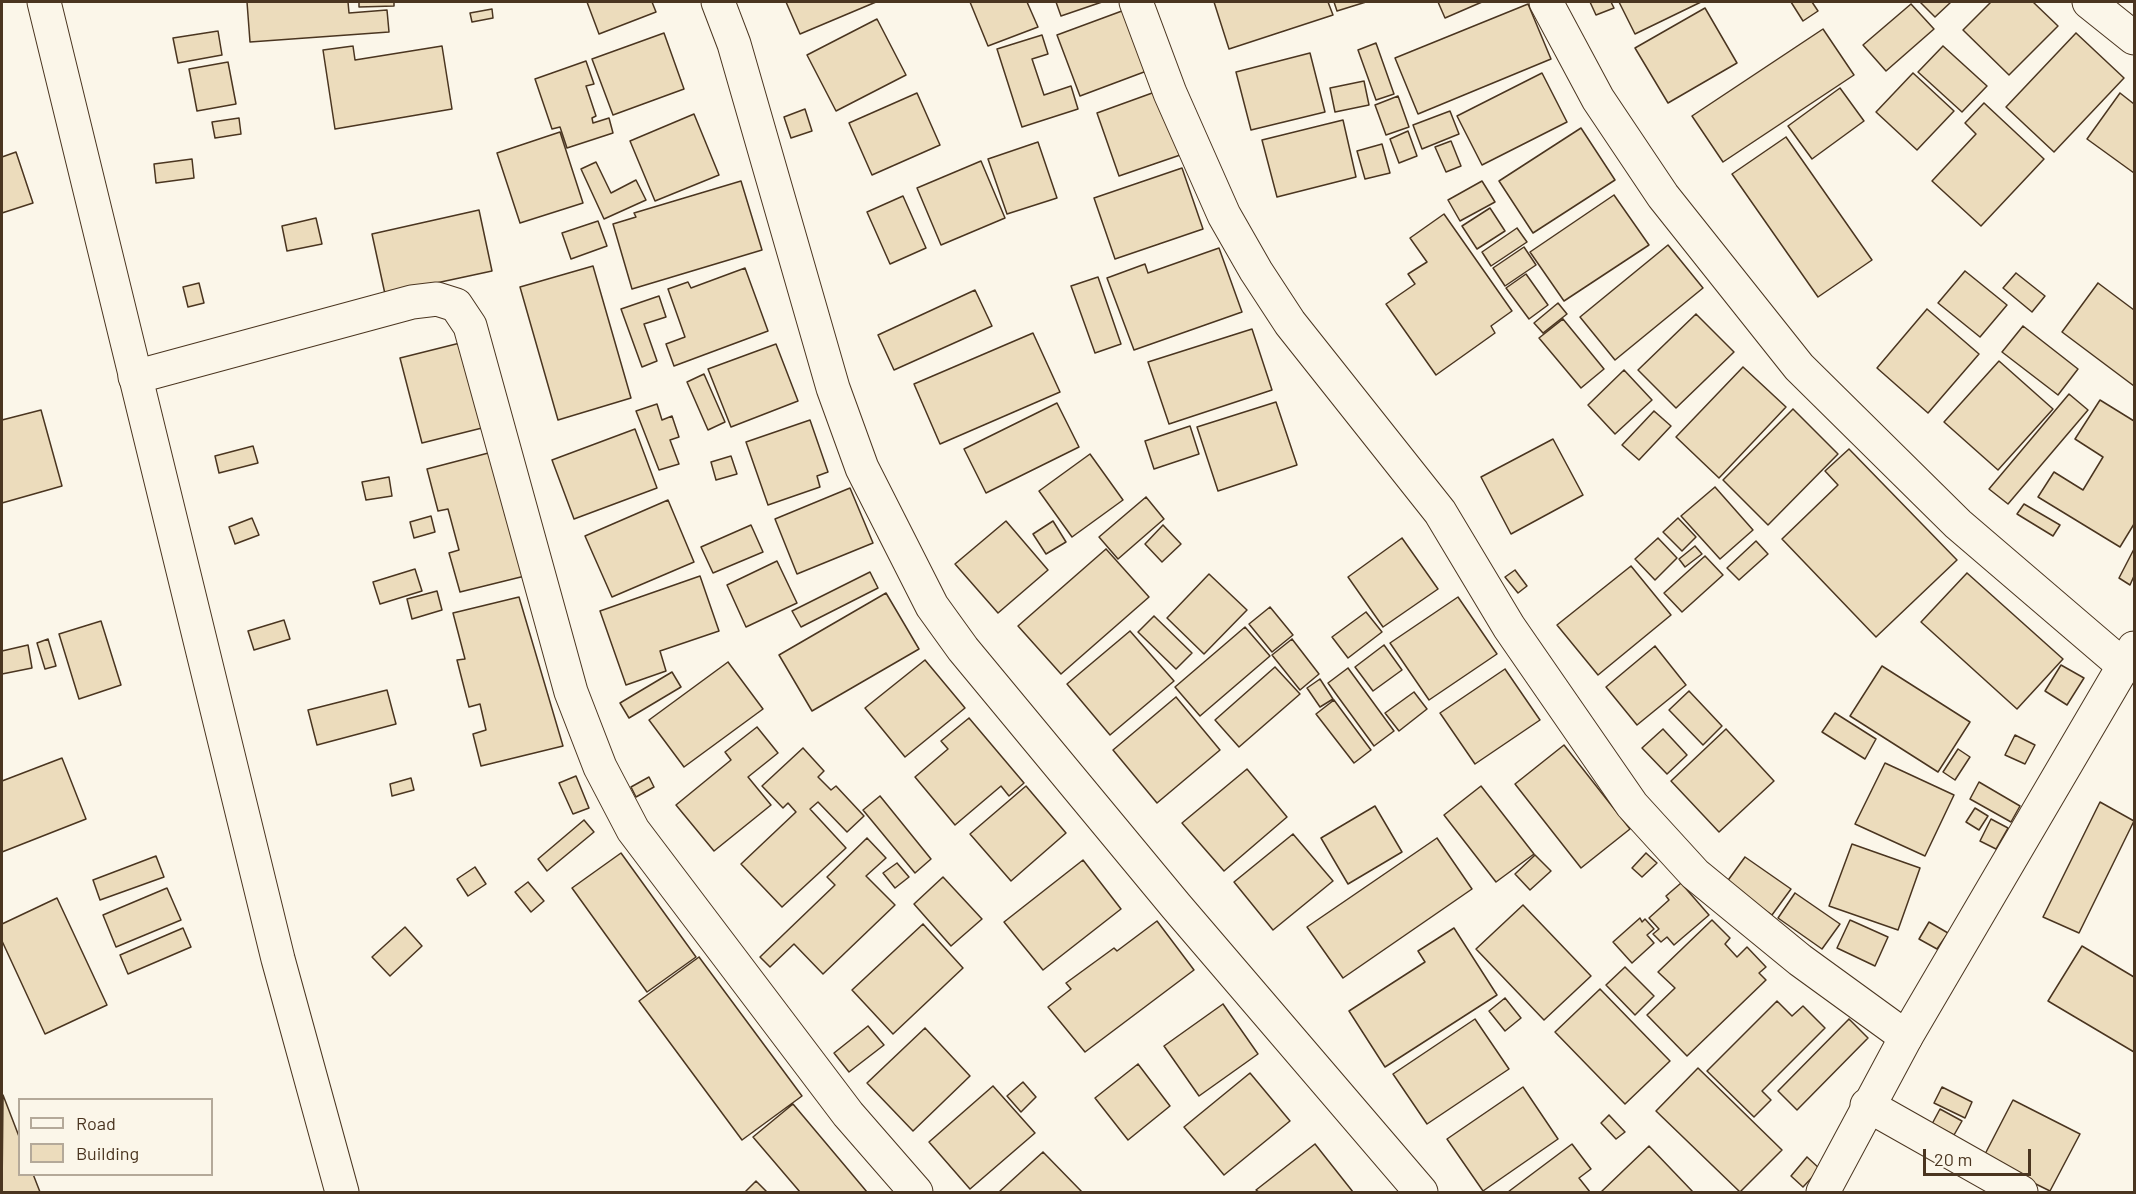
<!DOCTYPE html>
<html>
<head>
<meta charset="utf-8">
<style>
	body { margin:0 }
	#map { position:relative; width:2136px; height:1194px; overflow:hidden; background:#fbf6e9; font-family:Barlow,sans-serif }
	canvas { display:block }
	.frame { position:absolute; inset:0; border:3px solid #4a3520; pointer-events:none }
	.legend { position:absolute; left:18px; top:1098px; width:195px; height:78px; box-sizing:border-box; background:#fbf6e9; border:2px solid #b4a999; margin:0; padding:8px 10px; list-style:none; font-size:18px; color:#4a3520 }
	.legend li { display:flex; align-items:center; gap:12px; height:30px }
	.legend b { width:30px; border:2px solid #b4a999 }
	.scale { position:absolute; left:1923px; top:1149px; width:108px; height:27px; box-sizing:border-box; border:3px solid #4a3520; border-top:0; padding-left:8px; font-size:18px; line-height:21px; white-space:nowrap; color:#4a3520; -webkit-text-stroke:4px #fbf6e9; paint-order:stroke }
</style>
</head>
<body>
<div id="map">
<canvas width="2136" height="1194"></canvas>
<div class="frame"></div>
<ul class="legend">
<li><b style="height:8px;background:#fbf6e9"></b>Road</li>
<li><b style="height:16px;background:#ecdcbc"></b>Building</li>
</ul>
<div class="scale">20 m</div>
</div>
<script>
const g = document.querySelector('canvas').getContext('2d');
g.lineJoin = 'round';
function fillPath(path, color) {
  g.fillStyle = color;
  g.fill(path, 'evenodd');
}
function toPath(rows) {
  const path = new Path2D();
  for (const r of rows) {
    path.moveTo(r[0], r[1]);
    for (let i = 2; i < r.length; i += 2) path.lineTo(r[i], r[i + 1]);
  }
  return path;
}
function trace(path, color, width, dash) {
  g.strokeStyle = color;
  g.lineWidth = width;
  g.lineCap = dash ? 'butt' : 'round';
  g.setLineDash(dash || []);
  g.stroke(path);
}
const building = toPath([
	[247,2,348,2,349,13,387,10,389,32,250,42,247,2],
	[359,2,394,2,394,6,359,7,359,2],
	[587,2,652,2,656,12,599,34,587,2],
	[786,2,876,2,800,34,786,2],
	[970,2,1027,2,1038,27,988,46,970,2],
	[1056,2,1102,2,1061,16,1056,2],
	[1214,2,1328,2,1333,15,1229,49,1214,2],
	[1334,2,1366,2,1337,11,1334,2],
	[1438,2,1482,2,1445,18,1438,2],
	[1590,2,1611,2,1614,8,1596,15,1590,2],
	[1619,2,1701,2,1635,34,1619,2],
	[1791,2,1812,2,1818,11,1803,21,1791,2],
	[1920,2,1951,2,1935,17,1920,2],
	[1991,2,2033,2,2058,26,2009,75,1963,30,1991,2],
	[1528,4,1551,59,1418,114,1395,58,1528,4],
	[1911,4,1934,29,1886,71,1863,45,1911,4],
	[1130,8,1152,69,1080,96,1057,35,1130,8],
	[1705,8,1737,63,1668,103,1635,48,1705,8],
	[492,9,493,18,472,22,470,13,492,9],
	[877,19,906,75,836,111,807,55,877,19],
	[1823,29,1854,75,1723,162,1692,116,1823,29],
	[218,31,222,55,178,63,173,38,218,31],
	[664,33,684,89,613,115,592,59,664,33],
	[2076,33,2124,78,2054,152,2006,107,2076,33],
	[1042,35,1048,54,1032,59,1044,95,1071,86,1078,109,1022,127,997,49,1042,35],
	[1376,43,1394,94,1376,100,1358,50,1376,43],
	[353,46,355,60,442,46,452,109,335,129,323,50,353,46],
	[1943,46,1987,86,1962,112,1918,72,1943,46],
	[1310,53,1325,112,1251,130,1236,72,1310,53],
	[586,61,594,84,586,86,596,116,592,118,593,123,609,118,613,133,567,148,560,127,552,129,535,79,586,61],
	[228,62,236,104,197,111,189,69,228,62],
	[1542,73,1567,122,1482,165,1457,116,1542,73],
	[1913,73,1954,111,1917,150,1876,112,1913,73],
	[1364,81,1369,105,1335,112,1330,88,1364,81],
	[1166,88,1189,152,1119,176,1097,113,1166,88],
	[1840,88,1864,121,1812,159,1788,126,1840,88],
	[917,93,940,145,872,175,849,123,917,93],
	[2120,93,2134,104,2134,173,2087,139,2120,93],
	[1398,96,1409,127,1386,135,1375,105,1398,96],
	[1984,103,2044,159,1981,226,1932,181,1976,134,1965,123,1984,103],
	[805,109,812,131,791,138,784,117,805,109],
	[1450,111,1459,134,1422,149,1413,125,1450,111],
	[694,114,719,175,655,201,630,141,694,114],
	[239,118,241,134,215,138,212,122,239,118],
	[1343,120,1356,177,1277,197,1262,140,1343,120],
	[1581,128,1615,180,1533,233,1499,181,1581,128],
	[1408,131,1417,156,1399,163,1390,139,1408,131],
	[560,132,583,203,520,223,497,153,560,132],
	[1786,137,1872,260,1818,297,1732,174,1786,137],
	[1451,141,1461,166,1446,172,1435,147,1451,141],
	[1038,142,1057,198,1007,214,988,159,1038,142],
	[1382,144,1390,173,1365,179,1357,151,1382,144],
	[16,152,33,203,2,213,2,157,16,152],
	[192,159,194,178,156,183,154,164,192,159],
	[981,161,1005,218,941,245,917,188,981,161],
	[596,162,611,193,636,180,646,200,604,219,581,169,596,162],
	[1182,168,1203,229,1115,259,1094,198,1182,168],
	[741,181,762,250,632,289,613,224,636,217,634,213,741,181],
	[1482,181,1495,202,1460,221,1448,200,1482,181],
	[1614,195,1649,245,1564,301,1530,252,1614,195],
	[903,196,926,248,890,264,867,212,903,196],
	[1490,208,1505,231,1477,249,1462,226,1490,208],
	[479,210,492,271,385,294,372,234,479,210],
	[1444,214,1512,311,1491,326,1495,333,1436,375,1386,304,1415,284,1408,274,1427,262,1410,238,1444,214],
	[316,218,322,244,287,251,282,226,316,218],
	[598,221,607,246,571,259,562,233,598,221],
	[1517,228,1527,242,1491,266,1482,252,1517,228],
	[1668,245,1703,288,1615,360,1580,317,1668,245],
	[1524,247,1536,265,1505,286,1493,268,1524,247],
	[1219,248,1242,312,1134,350,1107,278,1145,264,1148,273,1219,248],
	[593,266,631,398,558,420,520,287,593,266],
	[745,268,768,331,674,366,666,344,685,337,668,289,688,282,691,288,745,268],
	[1965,271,2007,305,1980,337,1938,303,1965,271],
	[2016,273,2045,296,2032,312,2003,288,2016,273],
	[1526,274,1548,305,1529,319,1506,288,1526,274],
	[1098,277,1121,344,1095,353,1071,286,1098,277],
	[199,283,204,303,188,307,183,287,199,283],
	[2098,283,2134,310,2134,386,2062,332,2098,283],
	[975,290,992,326,894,370,878,335,975,290],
	[659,296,666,317,644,324,657,361,642,367,621,309,659,296],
	[1558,303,1567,314,1543,333,1534,323,1558,303],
	[1927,309,1979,354,1928,413,1877,368,1927,309],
	[1696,314,1734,352,1676,408,1638,370,1696,314],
	[1563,319,1604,369,1581,388,1539,338,1563,319],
	[2023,326,2078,369,2058,395,2002,352,2023,326],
	[1252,329,1272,390,1169,424,1148,362,1252,329],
	[1033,333,1060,392,940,444,914,384,1033,333],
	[468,341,490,426,422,443,400,358,468,341],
	[776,344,798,401,731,427,708,369,776,344],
	[1999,361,2053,409,1998,470,1944,422,1999,361],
	[1743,367,1786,407,1719,478,1676,437,1743,367],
	[1624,370,1652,400,1615,434,1588,405,1624,370],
	[704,374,725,422,708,430,687,382,704,374],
	[2069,394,2088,410,2008,504,1989,489,2069,394],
	[2100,400,2134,421,2134,524,2120,547,2038,497,2054,472,2083,490,2103,457,2075,439,2100,400],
	[1276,402,1297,465,1218,491,1197,427,1276,402],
	[1057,403,1079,447,986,493,964,449,1057,403],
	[657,404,662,420,672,416,679,437,670,440,679,464,659,470,636,411,657,404],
	[1793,409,1838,454,1768,525,1723,480,1793,409],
	[41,410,62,486,2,503,2,420,41,410],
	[1654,411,1671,426,1639,460,1622,445,1654,411],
	[810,420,828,472,817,476,820,487,768,505,746,442,810,420],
	[1190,426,1199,454,1154,469,1145,441,1190,426],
	[635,429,657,488,574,519,552,460,635,429],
	[1553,439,1583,495,1511,534,1481,477,1553,439],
	[253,446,258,463,219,473,215,456,253,446],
	[1849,449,1957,560,1876,637,1782,539,1838,485,1825,471,1849,449],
	[496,451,529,575,460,592,449,553,459,550,448,509,438,511,427,469,496,451],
	[1090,454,1123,500,1072,537,1039,491,1090,454],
	[731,456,737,474,716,480,711,462,731,456],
	[389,477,392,496,366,500,362,482,389,477],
	[1715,487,1753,530,1720,559,1681,516,1715,487],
	[850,488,873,543,797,574,775,519,850,488],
	[1146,497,1164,519,1118,559,1099,537,1146,497],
	[668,500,694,562,612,597,585,536,668,500],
	[2024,504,2060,525,2053,536,2017,514,2024,504],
	[431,516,435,532,414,538,410,522,431,516],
	[252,518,259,535,235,544,229,527,252,518],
	[1678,518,1696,537,1682,551,1663,532,1678,518],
	[1006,521,1048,570,998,613,955,564,1006,521],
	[1053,521,1066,542,1046,554,1033,534,1053,521],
	[751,525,763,552,713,573,701,547,751,525],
	[1163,525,1181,544,1162,562,1145,544,1163,525],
	[1402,538,1438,589,1383,627,1348,577,1402,538],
	[1658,538,1677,558,1655,580,1635,559,1658,538],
	[1756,541,1768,554,1739,580,1727,568,1756,541],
	[1695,546,1702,554,1685,567,1679,559,1695,546],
	[1106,549,1149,597,1061,674,1018,626,1106,549],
	[2134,549,2134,576,2130,585,2119,578,2134,549],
	[1705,556,1723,575,1682,612,1664,593,1705,556],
	[777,561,797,603,746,627,727,585,777,561],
	[1631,566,1671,615,1598,675,1557,625,1631,566],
	[415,569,422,591,380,604,373,582,415,569],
	[1515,570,1527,586,1518,593,1505,577,1515,570],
	[870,572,878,588,801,627,792,611,870,572],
	[1967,573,2063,659,2017,709,1921,622,1967,573],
	[1209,574,1247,610,1204,654,1167,618,1209,574],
	[700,576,719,631,660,651,666,671,626,685,600,611,700,576],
	[437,591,442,610,412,619,407,599,437,591],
	[886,593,919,649,812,711,779,655,886,593],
	[519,597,563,746,481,766,473,734,486,730,480,704,469,707,457,660,465,659,453,613,519,597],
	[1458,597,1497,654,1429,700,1390,643,1458,597],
	[1270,607,1293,635,1272,652,1249,624,1270,607],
	[1366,612,1382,632,1348,658,1332,637,1366,612],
	[1154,616,1192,653,1176,669,1138,632,1154,616],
	[284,620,290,639,254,650,248,631,284,620],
	[101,621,121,685,79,699,59,634,101,621],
	[1245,627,1270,656,1200,716,1175,687,1245,627],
	[1130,631,1174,681,1110,735,1067,684,1130,631],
	[48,639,56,666,45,669,37,643,48,639],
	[1292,639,1319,674,1300,690,1272,655,1292,639],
	[28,645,32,668,2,674,2,651,28,645],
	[1384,645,1402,670,1373,691,1355,667,1384,645],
	[1655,646,1686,685,1637,725,1606,687,1655,646],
	[925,660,965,708,905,757,865,708,925,660],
	[728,662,763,709,684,767,649,720,728,662],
	[2061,665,2084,678,2067,705,2045,691,2061,665],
	[1882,666,1970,722,1938,772,1850,716,1882,666],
	[1275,667,1300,694,1239,747,1215,720,1275,667],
	[1348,668,1394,731,1374,746,1328,683,1348,668],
	[1505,669,1540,720,1475,764,1440,713,1505,669],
	[672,672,681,687,629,718,620,703,672,672],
	[1320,679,1333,699,1320,707,1307,688,1320,679],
	[387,690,396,724,317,745,308,710,387,690],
	[1689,691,1722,726,1703,745,1669,710,1689,691],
	[1414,692,1427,709,1399,731,1385,713,1414,692],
	[1176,697,1220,750,1157,803,1113,750,1176,697],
	[1334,700,1371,750,1354,763,1316,714,1334,700],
	[1835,713,1876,739,1865,759,1822,732,1835,713],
	[969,718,1024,783,1009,796,1001,786,955,825,915,777,948,749,941,741,969,718],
	[757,727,778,753,748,777,771,805,714,851,676,805,731,760,725,752,757,727],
	[1663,729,1687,755,1667,774,1642,748,1663,729],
	[1726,729,1774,781,1719,832,1671,781,1726,729],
	[2015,735,2035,745,2025,764,2005,755,2015,735],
	[1564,745,1630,829,1581,868,1515,784,1564,745],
	[803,748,824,771,818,777,831,790,836,786,864,816,847,832,818,802,810,809,846,848,782,907,741,864,796,812,788,803,783,808,762,786,803,748],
	[1958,749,1970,757,1955,780,1943,772,1958,749],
	[62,758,86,819,2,852,2,781,62,758],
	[1885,763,1954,795,1925,856,1855,824,1885,763],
	[1247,769,1287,817,1224,871,1182,823,1247,769],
	[576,776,589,808,573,814,559,783,576,776],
	[649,777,654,787,636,797,631,787,649,777],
	[411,778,414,790,392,796,390,784,411,778],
	[1979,782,2020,806,2011,822,1970,799,1979,782],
	[1026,786,1066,833,1011,881,970,834,1026,786],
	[1481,786,1534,854,1496,882,1444,815,1481,786],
	[880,796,931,859,915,873,863,810,880,796],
	[2100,802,2134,821,2079,933,2043,917,2100,802],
	[1375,806,1402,852,1348,884,1321,838,1375,806],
	[1975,808,1988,816,1979,830,1966,822,1975,808],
	[1991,819,2008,828,1996,849,1980,841,1991,819],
	[584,820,594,832,547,871,538,859,584,820],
	[1293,834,1333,881,1273,930,1234,882,1293,834],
	[867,838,886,858,866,876,895,905,823,974,794,944,770,967,760,957,835,885,827,877,867,838],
	[1437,838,1472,889,1343,978,1307,927,1437,838],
	[1852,844,1920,868,1898,930,1829,906,1852,844],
	[621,853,696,957,647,992,572,888,621,853],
	[1646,853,1657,863,1642,877,1632,868,1646,853],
	[1535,855,1551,871,1530,890,1515,874,1535,855],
	[156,856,164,877,100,900,93,880,156,856],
	[1745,857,1791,889,1772,915,1726,883,1745,857],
	[1083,860,1121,909,1043,970,1004,922,1083,860],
	[897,863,909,877,895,888,883,873,897,863],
	[475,867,486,884,468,896,457,879,475,867],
	[943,877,982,919,951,946,914,904,943,877],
	[528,882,544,901,531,912,515,892,528,882],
	[1681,883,1709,915,1674,945,1667,937,1661,942,1653,934,1659,929,1649,918,1669,900,1666,896,1681,883],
	[167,888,181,920,116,947,103,915,167,888],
	[1795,893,1840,924,1822,949,1778,918,1795,893],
	[57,898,107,1005,45,1034,2,941,2,924,57,898],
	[1523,905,1591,976,1544,1020,1476,949,1523,905],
	[1640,918,1642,922,1645,919,1654,929,1647,935,1654,943,1632,963,1613,942,1640,918],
	[1712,920,1730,938,1725,944,1737,957,1747,947,1766,967,1759,973,1766,980,1687,1056,1647,1015,1675,988,1658,972,1712,920],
	[1850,920,1888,937,1875,966,1837,948,1850,920],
	[1157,921,1194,970,1085,1052,1048,1007,1071,989,1066,983,1114,948,1117,951,1157,921],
	[1929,922,1948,933,1937,949,1919,939,1929,922],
	[923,924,963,968,893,1034,852,990,923,924],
	[405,927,422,946,390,976,372,957,405,927],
	[183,928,191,947,128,974,120,955,183,928],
	[1454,928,1497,995,1385,1067,1349,1011,1425,962,1418,951,1454,928],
	[2082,946,2134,977,2134,1052,2048,1001,2082,946],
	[699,957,802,1096,742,1140,639,1001,699,957],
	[1625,967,1654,996,1635,1015,1606,985,1625,967],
	[1600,989,1670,1061,1625,1104,1555,1032,1600,989],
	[1505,998,1521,1018,1505,1031,1489,1011,1505,998],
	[1777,1001,1792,1016,1803,1006,1825,1028,1762,1091,1771,1100,1754,1117,1707,1071,1777,1001],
	[1223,1004,1258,1054,1199,1096,1164,1046,1223,1004],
	[1475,1019,1509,1069,1427,1124,1393,1074,1475,1019],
	[1849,1019,1868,1038,1797,1110,1778,1091,1849,1019],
	[868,1026,884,1045,849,1072,834,1053,868,1026],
	[925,1028,970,1076,913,1131,867,1083,925,1028],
	[1138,1064,1170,1106,1128,1140,1095,1098,1138,1064],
	[1698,1068,1782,1150,1740,1192,1656,1111,1698,1068],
	[1250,1073,1290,1121,1224,1175,1184,1127,1250,1073],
	[1023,1082,1036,1097,1021,1112,1007,1096,1023,1082],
	[993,1086,1035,1133,970,1189,929,1142,993,1086],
	[1523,1087,1558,1139,1483,1191,1447,1139,1523,1087],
	[1942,1087,1972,1102,1965,1118,1934,1103,1942,1087],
	[3,1095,20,1139,20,1174,33,1174,40,1192,2,1192,3,1095],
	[2013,1100,2080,1134,2050,1191,1983,1158,2013,1100],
	[793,1104,867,1192,800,1192,753,1137,793,1104],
	[1940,1109,1962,1121,1954,1135,1932,1124,1940,1109],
	[1609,1115,1625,1132,1616,1139,1601,1123,1609,1115],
	[1315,1144,1353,1192,1259,1192,1256,1190,1315,1144],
	[1572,1144,1591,1169,1579,1178,1590,1192,1508,1192,1572,1144],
	[1649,1146,1693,1192,1601,1192,1649,1146],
	[1043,1152,1082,1192,999,1192,1043,1152],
	[1807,1157,1820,1169,1803,1187,1791,1176,1807,1157],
	[756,1181,767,1192,745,1192,756,1181]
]);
fillPath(building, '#ecdcbc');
trace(building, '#4a3520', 1.5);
const minor = toPath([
	[718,2,734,44,833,388,862,468,932,606,963,649,1176,906,1421,1192],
	[1136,2,1170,93,1224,215,1256,271,1290,323,1440,512,1509,627,1632,805,1695,874,1800,960,1906,1037],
	[1546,2,1598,99,1663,196,1799,367,1958,524,2125,667],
	[2089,2,2134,38],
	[135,377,412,302,437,299,456,305,470,326,571,692,600,767,633,830,848,1114,916,1192],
	[1867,1105,2021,1192]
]);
const major = toPath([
	[44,2,278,959,342,1192],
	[1823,1192,1906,1037,2134,648]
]);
trace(minor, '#4a3520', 35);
trace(major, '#4a3520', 35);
trace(minor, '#fbf6e9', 33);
trace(major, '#fbf6e9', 33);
</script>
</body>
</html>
